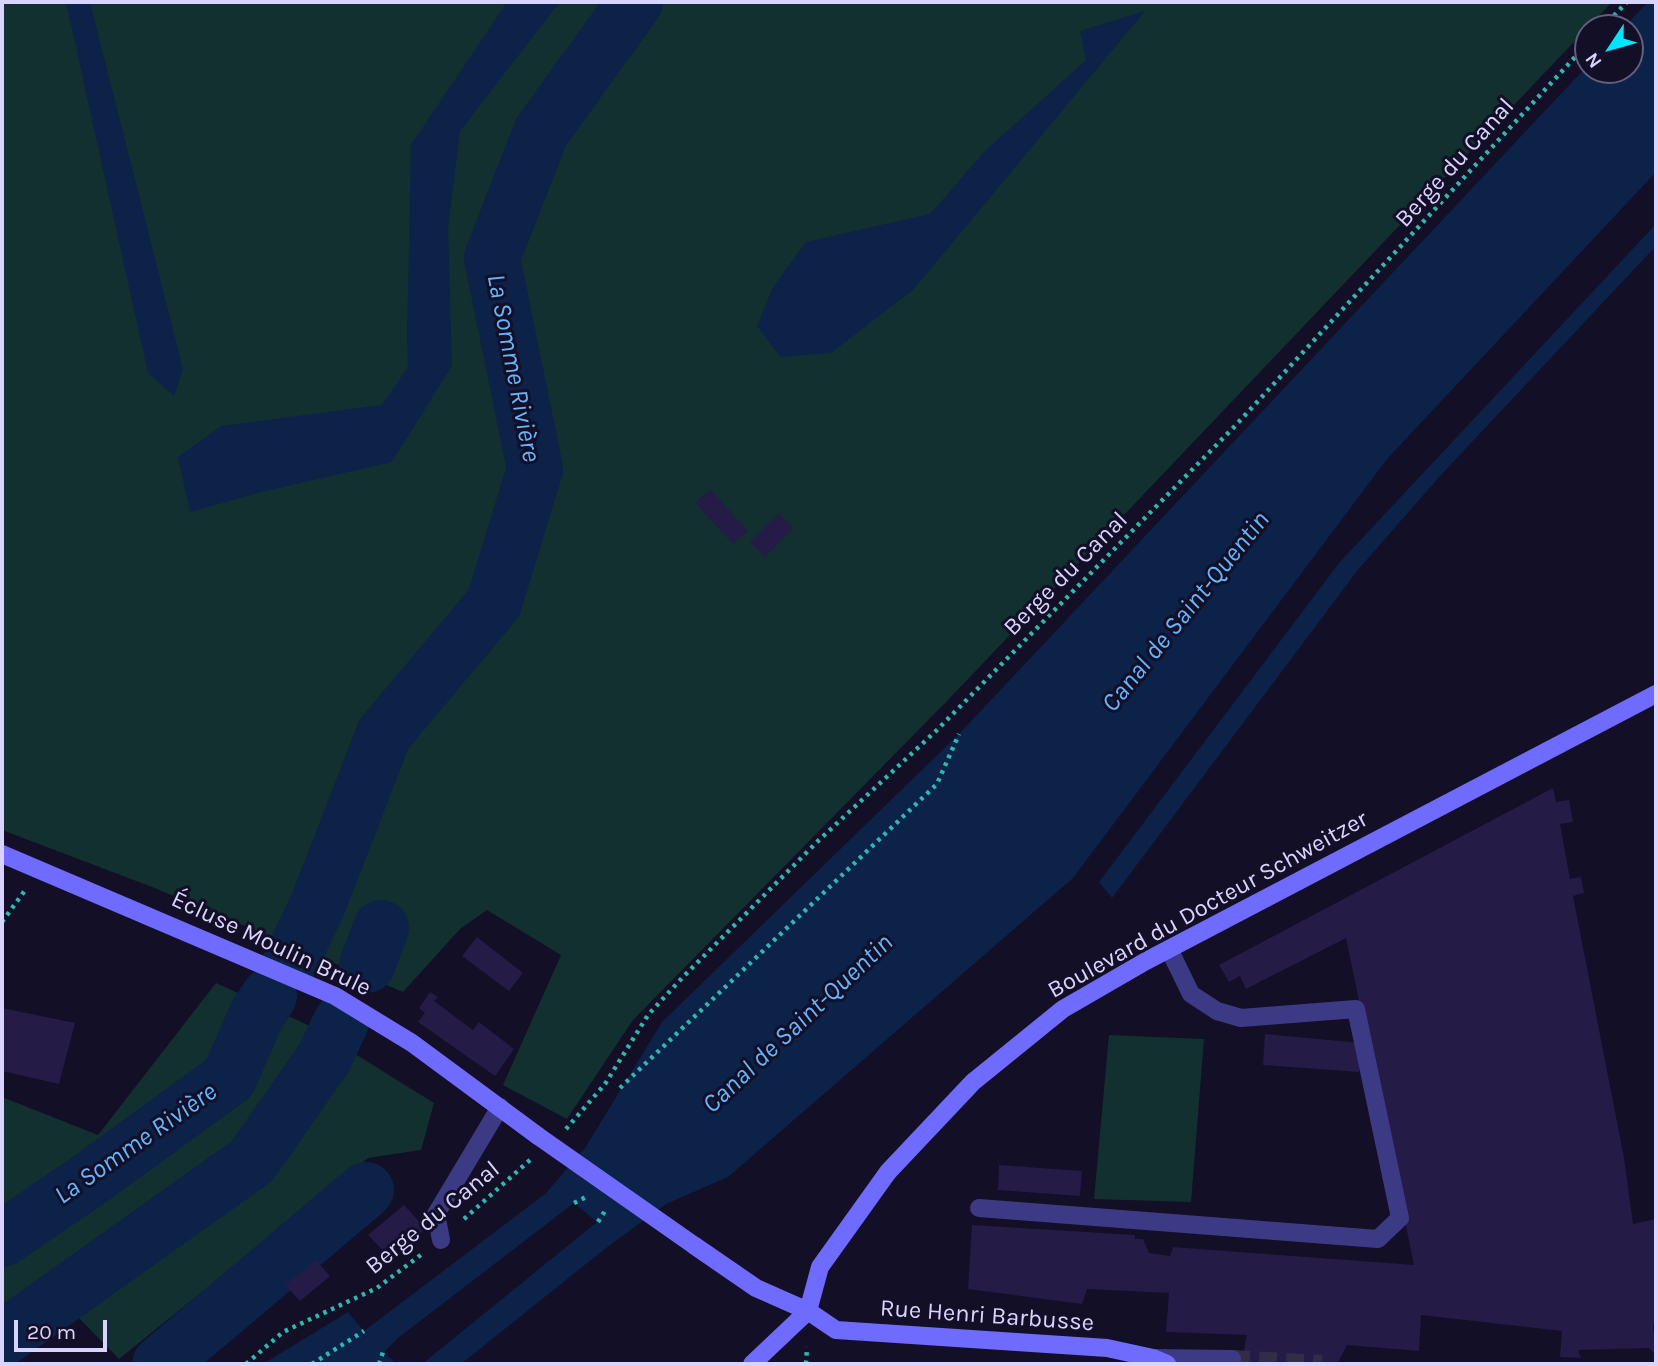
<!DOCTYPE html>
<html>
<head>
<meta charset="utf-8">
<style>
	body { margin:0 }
	#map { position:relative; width:1658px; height:1366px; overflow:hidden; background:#130f26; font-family:Karla,sans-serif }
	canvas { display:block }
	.frame { position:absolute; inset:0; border:4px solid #d9d4ff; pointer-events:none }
	.north { position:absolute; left:1574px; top:14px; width:70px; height:70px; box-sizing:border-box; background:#130f26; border:2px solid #625e7d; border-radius:50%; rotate:234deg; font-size:19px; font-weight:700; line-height:28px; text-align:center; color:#d9d4ff }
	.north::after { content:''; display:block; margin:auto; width:24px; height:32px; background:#00e5ff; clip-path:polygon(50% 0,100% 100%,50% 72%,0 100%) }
	.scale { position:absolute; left:14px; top:1320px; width:93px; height:32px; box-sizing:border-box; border:4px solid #d9d4ff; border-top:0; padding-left:9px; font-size:21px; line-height:24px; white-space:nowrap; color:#d9d4ff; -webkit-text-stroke:5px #130f26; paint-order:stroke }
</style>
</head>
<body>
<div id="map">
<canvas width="1658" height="1366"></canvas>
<div class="frame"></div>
<div class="north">N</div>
<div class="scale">20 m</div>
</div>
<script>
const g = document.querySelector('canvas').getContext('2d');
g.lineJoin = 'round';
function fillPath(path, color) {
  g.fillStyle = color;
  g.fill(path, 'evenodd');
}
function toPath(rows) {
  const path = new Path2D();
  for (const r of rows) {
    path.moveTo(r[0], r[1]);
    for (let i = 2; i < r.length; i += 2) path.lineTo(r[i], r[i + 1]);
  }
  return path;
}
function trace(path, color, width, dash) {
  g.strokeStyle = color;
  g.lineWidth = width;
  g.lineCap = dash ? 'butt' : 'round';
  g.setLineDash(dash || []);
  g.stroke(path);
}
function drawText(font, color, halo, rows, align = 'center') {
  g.font = font + ' Karla,sans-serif';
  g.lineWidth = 6;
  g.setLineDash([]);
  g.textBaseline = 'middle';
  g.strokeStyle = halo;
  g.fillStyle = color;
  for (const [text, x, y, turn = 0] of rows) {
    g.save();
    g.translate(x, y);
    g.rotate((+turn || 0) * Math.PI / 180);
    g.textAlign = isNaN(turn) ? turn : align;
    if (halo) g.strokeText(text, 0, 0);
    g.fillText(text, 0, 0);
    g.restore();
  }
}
fillPath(toPath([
	[2,2,1612,2,948,700,633,1020,567,1119,503,1085,561,955,487,910,460,929,403,992,152,887,2,830],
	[216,983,310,1026,434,1103,421,1150,368,1158,119,1359,73,1312,2,1357,2,1097,98,1135],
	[1109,1035,1204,1039,1191,1202,1094,1199]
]), '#12302f');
fillPath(toPath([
	[66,2,90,2,183,369,174,396,148,373],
	[507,2,559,3,460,131,448,228,452,366,392,462,261,492,190,512,178,457,221,426,382,405,408,367,407,336,411,145],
	[1648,2,1656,2,1656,172,1387,459,1073,878,728,1177,666,1204,606,1248,461,1364,422,1364,597,1222,574,1203,398,1338,384,1352,397,1364,263,1364,348,1312,364,1331,545,1194,585,1148,662,1022,959,734,1588,65,1588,70,1630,70,1630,28,1623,28],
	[1145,11,914,289,831,353,780,357,757,326,773,287,806,242,930,214,985,151,1086,60,1080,31],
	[1656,224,1656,246,1440,476,1357,571,1112,898,1099,882,1339,563]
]), '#0c2248');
trace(toPath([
	[291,961,318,904,384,734,494,603,535,469,492,258,541,132,635,2],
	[367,965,381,928],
	[2,1239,86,1182,229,1078,257,1014,269,996],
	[2,1339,252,1161,324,1058,341,1022],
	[160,1364,366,1190]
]), '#0c2248', 56);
fillPath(toPath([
	[710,489,748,531,733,544,695,503],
	[779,513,793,528,765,557,750,542],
	[1553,788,1556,802,1569,800,1573,822,1560,824,1570,879,1581,877,1584,893,1573,896,1624,1158,1633,1224,1656,1219,1656,1324,1653,1325,1656,1355,1649,1348,1578,1350,1581,1358,1560,1357,1562,1331,1421,1315,1419,1351,1347,1345,1337,1364,1241,1364,1247,1335,1166,1332,1169,1293,1087,1289,1082,1304,968,1289,972,1225,1135,1235,1135,1239,1143,1239,1149,1253,1170,1256,1173,1247,1414,1265,1346,938,1246,989,1240,976,1229,982,1219,965],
	[477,937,523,973,509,991,462,956],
	[430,992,438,997,434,1001,473,1030,479,1022,514,1049,495,1076,418,1022,425,1013,419,1008],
	[2,1008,75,1023,59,1084,2,1071],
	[1265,1034,1361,1043,1359,1072,1263,1065],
	[999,1165,1082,1171,1080,1196,998,1190],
	[404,1205,426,1229,391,1259,368,1235],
	[316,1260,330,1276,300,1301,285,1285]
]), '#241b47');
trace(toPath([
	[1232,1359,1322,1364]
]), '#312d47', 18, [18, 9]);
trace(toPath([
	[1602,28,1627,2],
	[2,922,26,889],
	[620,1088,937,784,959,734],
	[566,1129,605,1084,648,1015,682,978,818,841,938,729,1235,426,1588,43],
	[574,1203,586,1197],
	[464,1219,530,1160],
	[598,1222,605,1211],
	[246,1364,283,1332,377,1288,422,1254],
	[312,1364,364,1331],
	[379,1364,383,1352],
	[806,1364,807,1347]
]), '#2fb8b0', 4.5, [3.5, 5]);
trace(toPath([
	[979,1208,1378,1239,1400,1218,1356,1009,1241,1018,1217,1011,1191,994,1169,949],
	[441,1240,436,1214,500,1107]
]), '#3d3a85', 18);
trace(toPath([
	[1153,1358,1232,1359]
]), '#3d3a85', 18);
trace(toPath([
	[2,854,335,996,412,1043,538,1136],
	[695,1246,756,1288,808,1311,836,1330,1107,1348,1153,1358,1167,1364],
	[808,1311,820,1267,888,1172,973,1082,1063,1009,1146,961,1656,694],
	[752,1364,808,1311]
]), '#6f6bff', 18);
trace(toPath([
	[538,1136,695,1246]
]), '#6f6bff', 18);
drawText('24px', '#d9d4ff', '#130f26', [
	["Berge du Canal",1455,163,-48],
	["Berge du Canal",1066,574,-45],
	["Boulevard du Docteur Schweitzer",1208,905,-29],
	["Écluse Moulin Brule",271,944,25],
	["Berge du Canal",433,1218,-39],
	["Rue Henri Barbusse",987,1316,4]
]);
drawText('italic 26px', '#62b6ff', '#130f26', [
	["La Somme Rivière",513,368,79],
	["Canal de Saint-Quentin",1186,612,-51],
	["Canal de Saint-Quentin",798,1024,-43],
	["La Somme Rivière",136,1144,-35]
]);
</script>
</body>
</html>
